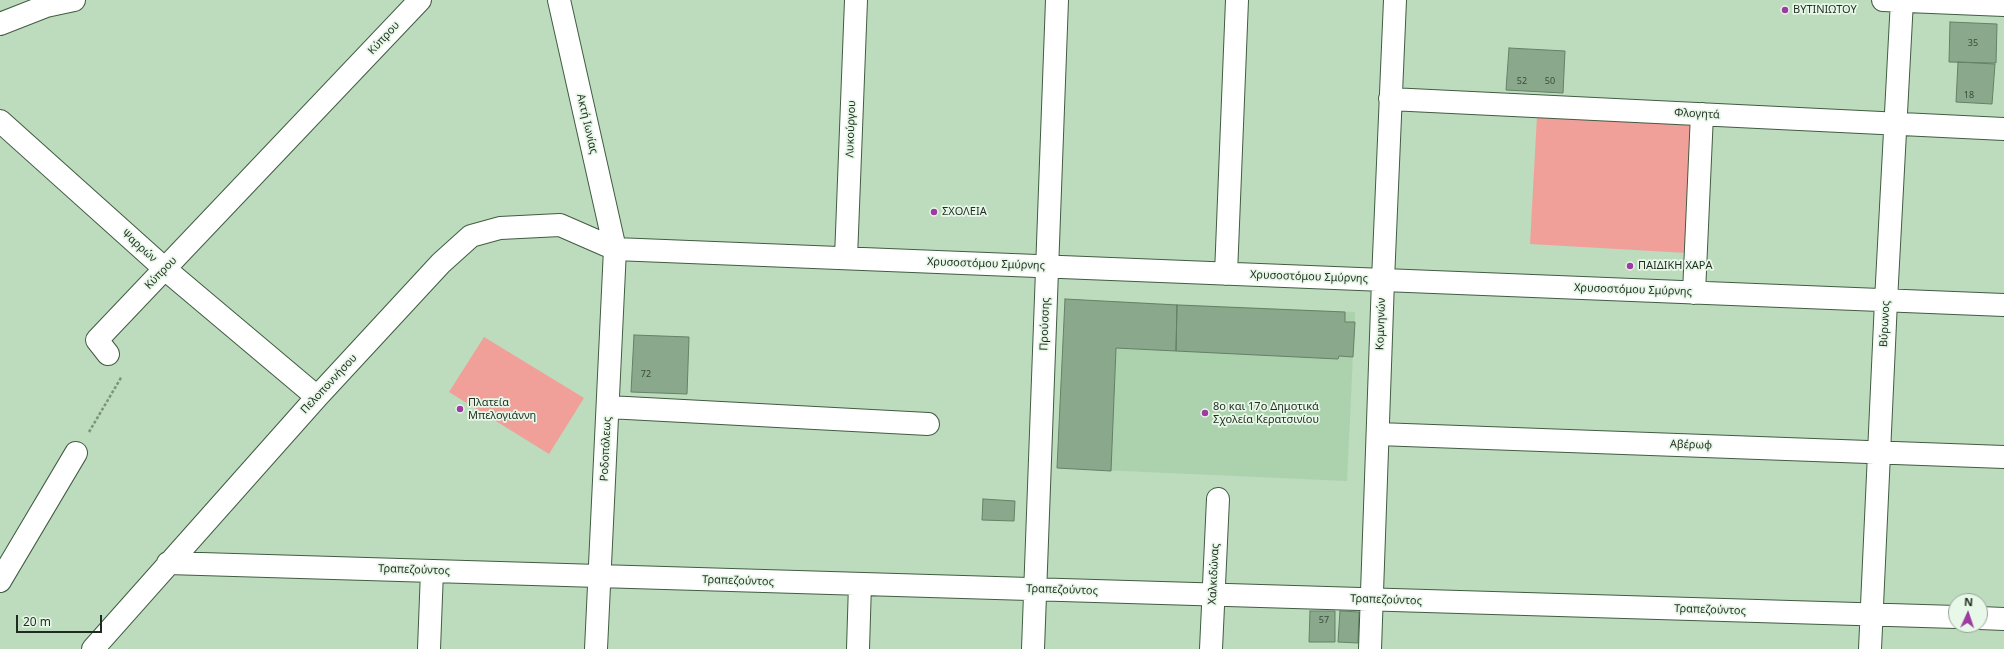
<!DOCTYPE html>
<html>
<head>
<meta charset="utf-8">
<style>
	body { margin:0 }
	#map { position:relative; width:2004px; height:649px; overflow:hidden; background:#bcdcbd; font-family:"Noto Sans",sans-serif }
	canvas { display:block }
	.north { position:absolute; left:1948px; top:593px; width:40px; height:40px; box-sizing:border-box; background:#e8f8e8; border:1px solid #98a698; border-radius:50%; rotate:3deg; font-size:11px; font-weight:700; line-height:16px; text-align:center; color:#1f2b20 }
	.north::after { content:''; display:block; margin:auto; width:14px; height:18px; background:#9d3ba2; clip-path:polygon(50% 0,100% 100%,50% 72%,0 100%) }
	.scale { position:absolute; left:16px; top:615px; width:86px; height:18px; box-sizing:border-box; border:2px solid #1f2b20; border-top:0; padding-left:5px; font-size:12px; line-height:14px; white-space:nowrap; color:#1f2b20; -webkit-text-stroke:3px #e8f8e8; paint-order:stroke }
</style>
</head>
<body>
<div id="map">
<canvas width="2004" height="649"></canvas>
<div class="north">N</div>
<div class="scale">20 m</div>
</div>
<script>
const g = document.querySelector('canvas').getContext('2d');
g.lineJoin = 'round';
function fillPath(path, color) {
  g.fillStyle = color;
  g.fill(path, 'evenodd');
}
function toPath(rows) {
  const path = new Path2D();
  for (const r of rows) {
    path.moveTo(r[0], r[1]);
    for (let i = 2; i < r.length; i += 2) path.lineTo(r[i], r[i + 1]);
  }
  return path;
}
function trace(path, color, width, dash) {
  g.strokeStyle = color;
  g.lineWidth = width;
  g.lineCap = dash ? 'butt' : 'round';
  g.setLineDash(dash || []);
  g.stroke(path);
}
function drawText(font, color, halo, rows, align = 'center') {
  g.font = font + ' "Noto Sans",sans-serif';
  g.lineWidth = 3.5;
  g.setLineDash([]);
  g.textBaseline = 'middle';
  g.strokeStyle = halo;
  g.fillStyle = color;
  for (const [text, x, y, turn = 0] of rows) {
    g.save();
    g.translate(x, y);
    g.rotate((+turn || 0) * Math.PI / 180);
    g.textAlign = isNaN(turn) ? turn : align;
    if (halo) g.strokeText(text, 0, 0);
    g.fillText(text, 0, 0);
    g.restore();
  }
}
fillPath(toPath([
	[1065,299,1355,312,1347,481,1057,468]
]), '#acd1ad');
fillPath(toPath([
	[1537,116,1694,124,1687,253,1530,244],
	[484,337,584,398,549,454,449,392]
]), '#f0a099');
const building = toPath([
	[1950,22,1997,24,1996,63,1949,62,1950,22],
	[1509,48,1565,51,1563,93,1506,90,1509,48],
	[1958,62,1995,64,1992,104,1956,102,1958,62],
	[1065,299,1177,305,1176,351,1116,348,1111,471,1057,468,1065,299],
	[1177,305,1345,312,1345,322,1355,322,1353,357,1339,356,1338,359,1176,351,1177,305],
	[634,335,689,337,687,394,631,392,634,335],
	[983,499,1015,501,1014,521,982,520,983,499],
	[1310,611,1335,611,1335,642,1309,642,1310,611],
	[1340,611,1359,612,1358,643,1338,642,1340,611]
]);
fillPath(building, '#8aa88b');
trace(building, '#648165', 1);
const minor = toPath([
	[559,0,615,249,596,649],
	[1883,0,2004,5],
	[0,24,46,6,74,0],
	[1390,99,2004,129],
	[0,121,165,269,317,397],
	[846,258,856,0],
	[1226,274,1237,0],
	[1694,293,1702,114],
	[108,354,97,340,420,0],
	[608,407,928,424],
	[1378,434,2004,457],
	[168,563,1956,617],
	[0,581,76,453],
	[1980,618,2004,619],
	[93,649,317,397,441,263,471,236,500,228,560,225,615,249,2004,305],
	[429,649,432,571],
	[858,649,860,584],
	[1033,649,1057,0],
	[1211,649,1218,499],
	[1370,649,1383,280,1395,0],
	[1870,649,1886,301,1902,0]
]);
trace(minor, '#415c42', 24);
trace(toPath([
	[89,432,122,376]
]), '#7c947d', 2.5, [3, 2]);
trace(minor, '#fff', 22);
for (const [x, y, r, color] of [
	[1785,10,4,"#9d3ba2"],
	[934,212,4,"#9d3ba2"],
	[1630,266,4,"#9d3ba2"],
	[460,409,4,"#9d3ba2"],
	[1205,413,4,"#9d3ba2"]
]) {
  const dot = new Path2D();
  dot.arc(x, y, r, 0, 2 * Math.PI);
  g.fillStyle = color;
  g.fill(dot);
  trace(dot, '#e8f8e8', 1.5);
}
drawText('9px', '#3a4a3b', null, [
	["35",1973,43],
	["52",1522,81],
	["50",1550,81],
	["18",1969,95],
	["72",646,374],
	["57",1324,620]
]);
drawText('11px', '#1f2b20', '#e8f8e8', [
	["ΒΥΤΙΝΙΩΤΟΥ",1793,10],
	["ΣΧΟΛΕΙΑ",942,212],
	["ΠΑΙΔΙΚΗ ΧΑΡΑ",1638,266],
	["Πλατεία",468,403],
	["Μπελογιάννη",468,416],
	["8ο και 17ο Δημοτικά",1213,407],
	["Σχολεία Κερατσινίου",1213,420]
], 'left');
drawText('11px', '#1f2b20', '#e8f8e8', [
	["Κύπρου",384,38,-47],
	["Φλογητά",1697,114,3],
	["Ακτή Ιωνίας",587,124,77],
	["Λυκούργου",851,129,-88],
	["Ψαρρών",139,246,42],
	["Χρυσοστόμου Σμύρνης",986,264,2],
	["Κύπρου",161,273,-46],
	["Χρυσοστόμου Σμύρνης",1309,277,2],
	["Χρυσοστόμου Σμύρνης",1633,290,2],
	["Προύσσης",1045,324,-88],
	["Κομνηνών",1381,324,-88],
	["Βύρωνος",1885,324,-87],
	["Πελοποννήσου",329,384,-47],
	["Αβέρωφ",1691,445,2],
	["Ροδοπόλεως",606,449,-87],
	["Τραπεζούντος",414,570,2],
	["Χαλκιδώνας",1214,574,-87],
	["Τραπεζούντος",738,581,2],
	["Τραπεζούντος",1062,590,2],
	["Τραπεζούντος",1386,600,2],
	["Τραπεζούντος",1710,610,2]
]);
</script>
</body>
</html>
